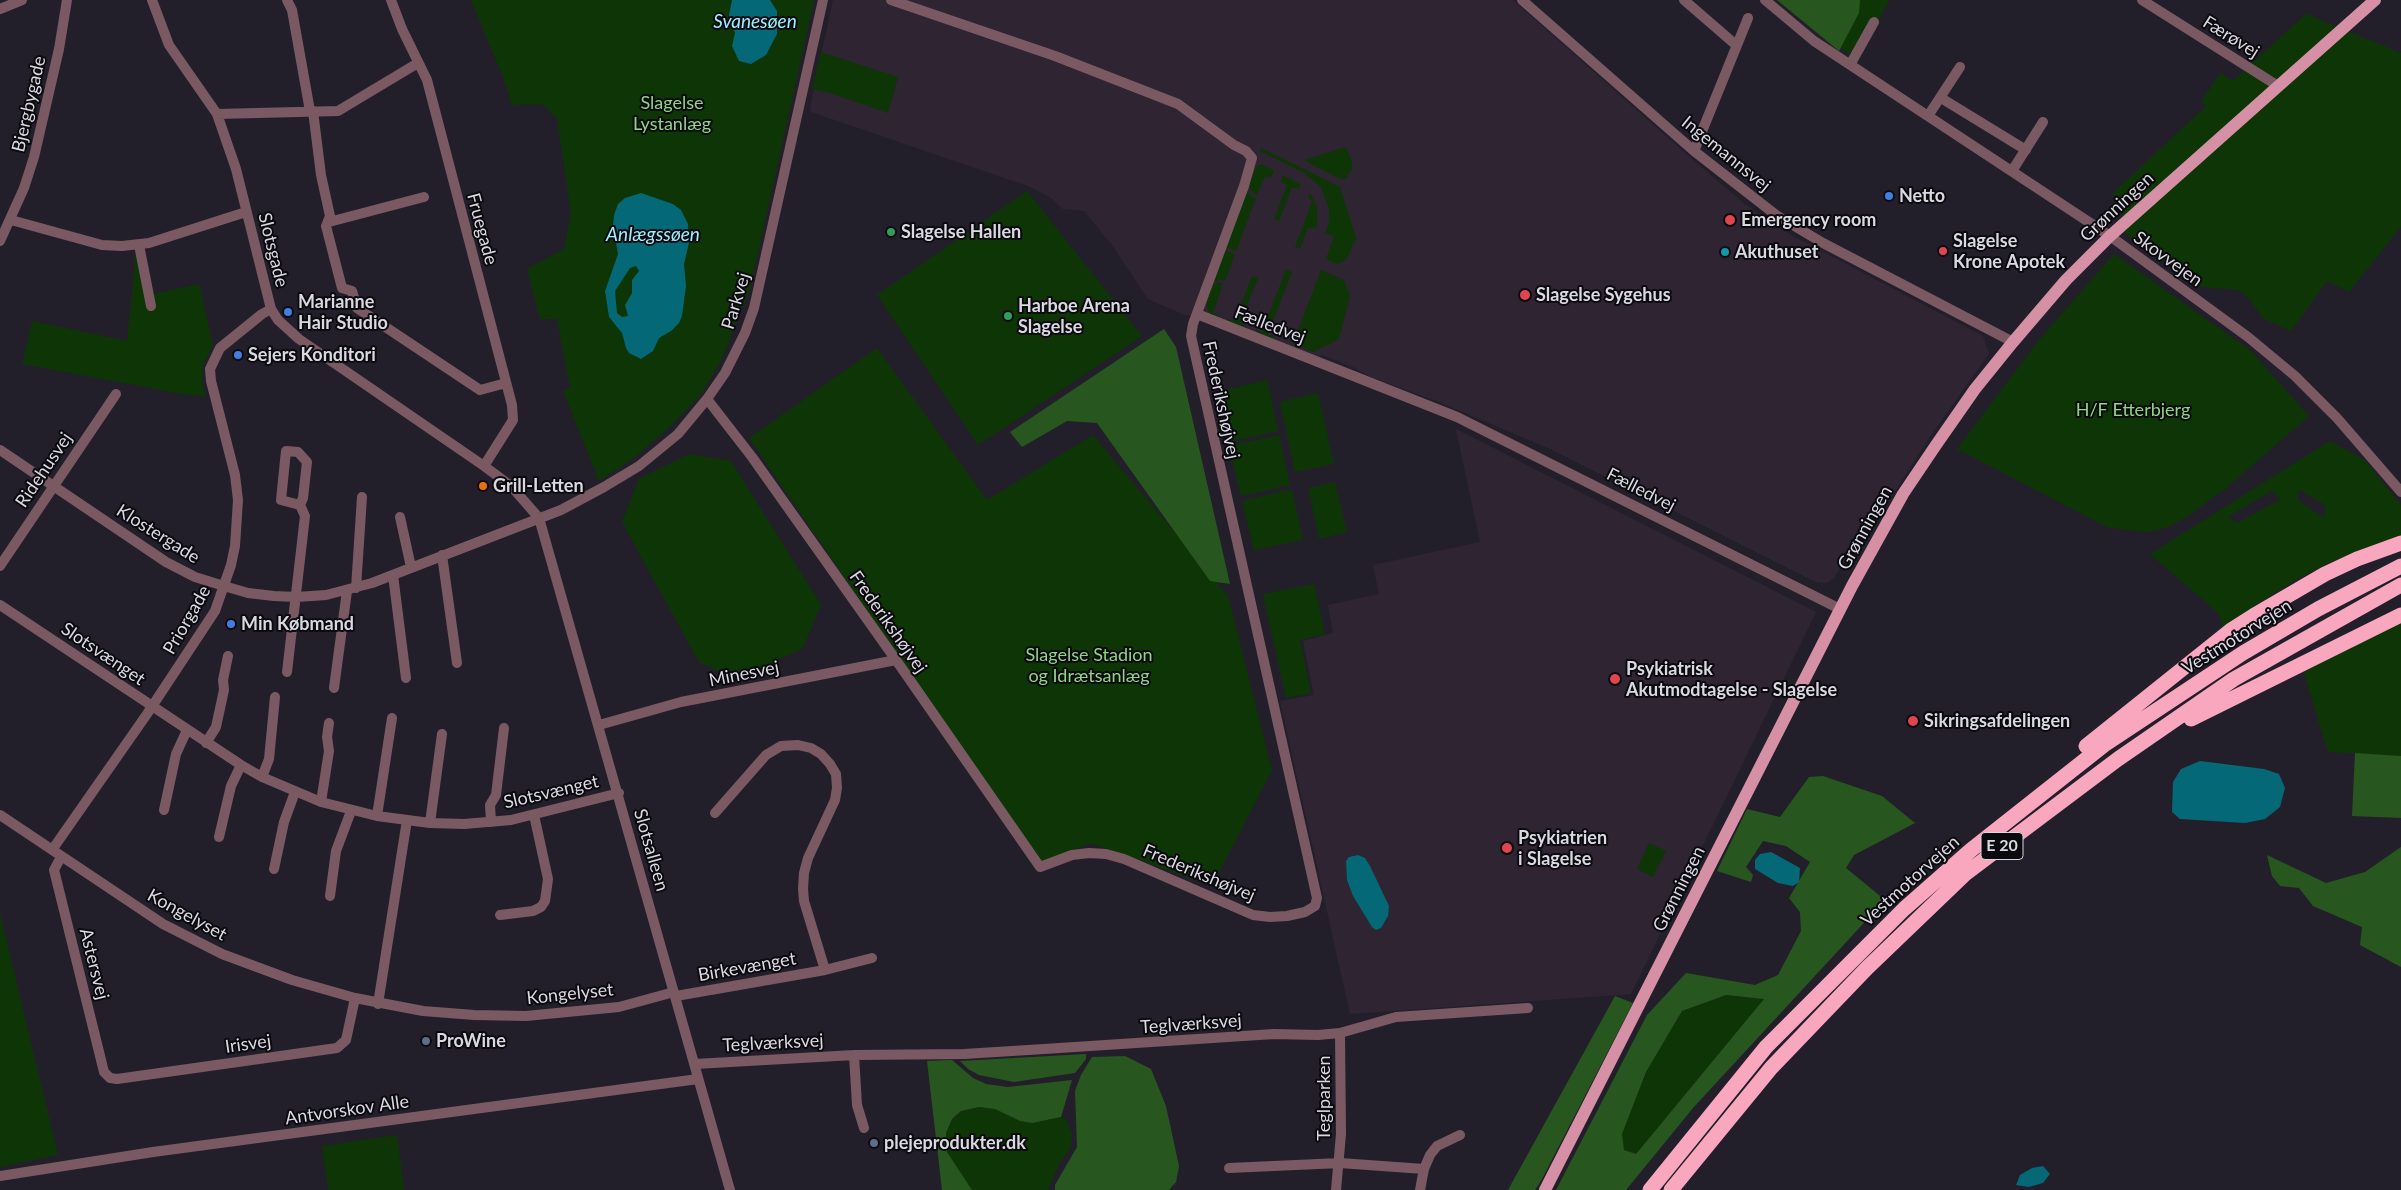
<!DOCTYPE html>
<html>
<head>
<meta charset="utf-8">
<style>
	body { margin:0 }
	canvas { display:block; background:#221f2a }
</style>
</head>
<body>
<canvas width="2401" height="1190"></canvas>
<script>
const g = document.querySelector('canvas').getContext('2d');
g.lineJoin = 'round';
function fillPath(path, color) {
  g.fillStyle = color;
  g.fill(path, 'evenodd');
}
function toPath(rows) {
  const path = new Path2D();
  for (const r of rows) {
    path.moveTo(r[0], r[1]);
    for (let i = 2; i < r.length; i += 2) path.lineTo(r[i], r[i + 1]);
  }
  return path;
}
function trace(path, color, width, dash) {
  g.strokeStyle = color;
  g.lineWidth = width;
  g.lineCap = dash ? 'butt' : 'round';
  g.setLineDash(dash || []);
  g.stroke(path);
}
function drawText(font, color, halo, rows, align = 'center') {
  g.font = font + ' Lato,sans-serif';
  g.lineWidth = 4;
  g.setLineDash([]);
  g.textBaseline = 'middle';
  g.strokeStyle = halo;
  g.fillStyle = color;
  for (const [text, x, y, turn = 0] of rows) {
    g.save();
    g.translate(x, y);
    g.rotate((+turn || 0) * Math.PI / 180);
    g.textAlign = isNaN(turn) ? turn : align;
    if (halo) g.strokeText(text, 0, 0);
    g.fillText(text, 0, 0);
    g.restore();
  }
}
fillPath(toPath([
	[833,0,1513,0,1693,160,1746,205,1791,235,1983,336,1989,354,1931,435,1870,530,1849,552,1834,578,1827,583,1816,582,1548,448,1439,402,1371,377,1355,368,1322,355,1317,357,1213,317,1185,315,1148,299,1112,245,1084,211,1063,209,1050,197,1028,186,811,112,810,108],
	[1456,429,1816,612,1631,994,1350,1014,1280,701,1314,695,1303,641,1333,633,1328,605,1379,594,1373,565,1480,542]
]), '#2f2432');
fillPath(toPath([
	[471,0,814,0,750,289,723,357,702,393,671,426,635,457,599,481,563,391,570,388,557,319,540,319,527,269,564,249,571,213,557,118,542,104,512,105,503,77],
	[1780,0,1890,0,1856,59,1800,18],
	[2306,14,2401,53,2401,227,2349,292,2327,281,2291,331,2264,319,2249,299,2239,290,2200,287,2134,241,2116,224,2126,210,2112,194,2206,106,2201,102,2220,73,2233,81],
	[821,52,898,77,888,113,830,93,812,89],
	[1346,147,1352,162,1352,168,1346,179,1340,179,1304,160],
	[1261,148,1340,187,1356,238,1346,260,1337,264,1326,259,1334,236,1325,233,1329,222,1329,209,1321,187,1304,173,1260,151],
	[1261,164,1274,171,1271,178,1265,176,1257,195,1253,193,1249,186,1256,167],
	[1283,175,1301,185,1299,189,1292,187,1279,221,1274,219,1287,185,1281,182],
	[1247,190,1252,197,1256,198,1236,251,1225,247],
	[1027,191,1142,336,978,445,877,295],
	[1310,193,1317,206,1317,223,1316,229,1308,227,1300,249,1295,247,1312,202,1308,197],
	[1224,250,1235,254,1225,281,1220,279,1212,283],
	[2114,254,2250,350,2309,416,2226,488,2188,516,2168,527,2149,532,2109,528,1957,449,2039,340],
	[144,255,153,294,199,284,213,345,203,365,202,383,206,396,183,394,22,364,32,321,127,341,135,261,133,256],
	[1286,270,1292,272,1268,334,1274,337,1273,340,1255,333,1256,330,1262,332],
	[1321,270,1344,280,1350,296,1339,339,1313,352,1293,344],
	[1252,276,1258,278,1240,323,1246,326,1245,329,1227,322,1228,319,1235,321],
	[1219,282,1223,284,1213,313,1219,315,1217,319,1208,311,1206,301,1210,286],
	[877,348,987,500,1093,435,1228,596,1272,770,1212,886,1090,843,1041,864,749,438],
	[1267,380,1278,431,1228,442,1216,392],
	[1318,393,1334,464,1295,472,1280,402],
	[1279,435,1290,485,1241,496,1229,446],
	[2330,441,2365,460,2401,505,2401,538,2335,560,2294,581,2236,618,2218,634,2222,630,2222,622,2218,613,2150,554],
	[2298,489,2325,505,2325,518,2298,501],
	[2271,491,2281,499,2237,523,2228,517],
	[689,454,731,461,821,605,803,648,737,680,699,662,622,522,639,479],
	[1335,482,1347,532,1319,539,1308,488],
	[1292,489,1303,540,1254,550,1242,501],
	[1314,584,1325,634,1300,640,1311,693,1286,698,1263,594],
	[2401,623,2401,756,2328,752,2302,667],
	[1649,843,1666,851,1653,877,1637,869],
	[0,913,58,1155,0,1167],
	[1726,995,1764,999,1636,1154,1624,1150,1622,1134,1646,1072,1682,1011],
	[979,1107,995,1109,1020,1121,1031,1123,1061,1117,1067,1120,1072,1135,1071,1148,1059,1164,1048,1190,972,1190,947,1152,946,1133,952,1119,961,1111],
	[397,1135,404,1190,328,1190,322,1146]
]), '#0d3505');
fillPath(toPath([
	[1777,0,1860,0,1859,13,1839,51],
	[1164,329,1176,347,1230,584,1210,581,1097,423,1067,421,1022,447,1010,432],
	[2355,753,2401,756,2401,818,2352,816],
	[1823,776,1882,796,1915,823,1854,855,1846,868,1885,900,1693,1108,1626,1190,1556,1190,1647,1015,1686,973,1755,985,1778,975,1801,931,1800,912,1789,898,1810,862,1786,846,1763,841,1746,867,1753,875,1751,882,1717,871,1747,809,1780,817,1809,777],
	[1726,995,1764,999,1636,1154,1624,1150,1622,1134,1646,1072,1682,1011],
	[2401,847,2401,967,2360,945,2362,927,2313,906,2299,888,2280,886,2272,876,2267,855,2326,883,2365,872],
	[1615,996,1633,1003,1542,1179,1535,1190,1508,1190],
	[1086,1054,1086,1059,1075,1073,1014,1082,979,1075,968,1069,960,1061],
	[1125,1056,1151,1069,1166,1106,1179,1166,1176,1182,1169,1190,1055,1190,1055,1185,1077,1147,1075,1091,1081,1075,1092,1057],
	[952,1060,973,1078,986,1084,1008,1087,1072,1080,1061,1117,1032,1123,1020,1121,995,1109,979,1107,961,1111,952,1119,946,1133,947,1152,972,1190,942,1190,927,1061]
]), '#27571e');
fillPath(toPath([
	[732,0,770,0,777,11,777,34,766,55,751,64,739,61,732,46,735,33,729,15],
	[641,193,673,204,681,210,688,224,689,243,684,264,686,286,682,316,679,323,671,331,659,338,653,351,641,359,629,353,626,348,622,333,609,317,605,291,618,254,613,226,614,215,618,204,625,198],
	[636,266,639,271,632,280,632,293,625,305,628,316,622,317,617,313,615,291,630,268],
	[2200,761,2264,769,2279,774,2285,788,2280,807,2265,819,2245,823,2180,819,2172,812,2173,782,2181,769],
	[1771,852,1800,868,1799,882,1793,886,1778,883,1755,869,1755,860,1760,854],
	[1358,855,1365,858,1370,866,1389,906,1388,916,1381,928,1376,930,1372,927,1353,896,1347,880,1346,861,1349,857],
	[2043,1166,2050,1174,2043,1183,2029,1187,2016,1185,2020,1175,2032,1168]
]), '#046877');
trace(toPath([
	[152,0,169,45,217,114,236,169,271,309,278,320,299,339,484,466,511,486,539,518,730,1190],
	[287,0,292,10,310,111],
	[391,0,402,29,427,80,512,405,513,420,484,466],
	[1522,0,1694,151,1776,215,1823,243,2013,342],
	[1684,0,1736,45],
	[1765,0,1814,41,2110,236,2248,337,2295,376,2337,418,2401,492],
	[2142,0,2278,86],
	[0,9,22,0],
	[1850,65,1874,22],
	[1941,98,2026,150],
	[313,111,321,175,330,216,326,226,342,288,352,291,357,308,480,390,506,383],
	[217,114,338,111,418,63],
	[1928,116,1960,67],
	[1694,151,1748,18],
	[2012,171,2043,122],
	[11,220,102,245,122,246,149,243,246,212],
	[329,222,424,197],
	[0,241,24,188,34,157,59,49,67,0],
	[139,245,151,306],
	[1197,314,1457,417,1840,609],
	[707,399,752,457,896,660,1040,867,1072,855,1089,853,1106,854,1124,859,1253,915,1270,917,1287,916,1305,912,1315,906,1317,898,1191,336,1193,324,1244,186,1252,158,1246,151,1234,145,1178,104,1055,56,891,0],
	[0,450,166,562,195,577,224,586,248,593,274,596,297,597,326,595,372,583,561,510,604,487,639,466,678,434,707,399,725,373,745,333,754,308,823,0],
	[400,517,411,567],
	[442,555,457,663],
	[0,566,116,394],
	[393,575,406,678],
	[356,588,362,497],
	[0,605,241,765,262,777,321,802,377,816,430,823,464,824,511,820,619,793],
	[287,672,305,516,300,505,281,500,286,451,298,452,307,462,303,498,300,505],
	[334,688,347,591],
	[599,725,681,702,896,660],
	[206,743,216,727,224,690,223,680,228,656],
	[262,777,269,759,275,697],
	[321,802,329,751,327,737,329,723],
	[164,810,176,754,187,730],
	[715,813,766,755,781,746,798,745,811,748,821,754,830,764,836,774,837,788,835,800,808,858,804,873,803,889,804,901,825,970],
	[0,815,163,924,222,954,292,980,355,998,423,1011,474,1015,526,1016,619,1007,674,992],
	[377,816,392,718],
	[491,822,490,805,496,795,504,728],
	[430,823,442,734],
	[219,837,231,786,241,765],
	[52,850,147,714,215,611,231,565,235,546,238,500,235,475,211,381,210,369,220,348,262,314,271,309],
	[61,857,54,870,104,1072,110,1078,117,1079,337,1048,346,1040,355,998],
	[274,869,284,822,295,792],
	[330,896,336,851,351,811],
	[500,915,533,911,541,907,545,901,548,879,534,815],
	[676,996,825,970,872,958],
	[378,1004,407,820],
	[854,1055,857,1105,864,1128],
	[695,1064,854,1055,964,1054,1044,1049,1274,1034,1318,1035,1340,1033,1396,1017,1528,1008],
	[1229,1168,1340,1163,1424,1169],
	[0,1176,153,1152,698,1079],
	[1336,1190,1341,1134,1340,1033],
	[1420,1190,1424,1169,1430,1155,1437,1146,1460,1135]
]), '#7b5963', 10);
trace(toPath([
	[1545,1190,1852,586,1903,494,1936,445,1975,389,2013,342,2066,280,2110,236,2375,0]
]), '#d590a5', 12);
trace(toPath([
	[2191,719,2401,615],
	[2086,746,2231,630,2253,616,2325,574,2357,559,2401,543],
	[1650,1190,1766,1047,1904,909,1971,850,2104,745,2243,653,2318,609,2401,566],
	[1671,1190,1771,1068,1867,968,1965,874,2118,759,2234,679,2401,585]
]), '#f9a6bf', 15);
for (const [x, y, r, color] of [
	[1889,196,5,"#3f7fe0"],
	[1730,220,6,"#e0444e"],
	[891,232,5,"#2e9e5b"],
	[1943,251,5,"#e0444e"],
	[1725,252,5,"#0f9aa8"],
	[1525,295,6,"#e0444e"],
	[288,312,5,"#3f7fe0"],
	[1008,316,5,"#2e9e5b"],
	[238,355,5,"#3f7fe0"],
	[483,486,5,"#e8710a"],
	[231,624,5,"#3f7fe0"],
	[1615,679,6,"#e0444e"],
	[1913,721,6,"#e0444e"],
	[1507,848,6,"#e0444e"],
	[426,1041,5,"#5c6f8a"],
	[874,1143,5,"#5c6f8a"]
]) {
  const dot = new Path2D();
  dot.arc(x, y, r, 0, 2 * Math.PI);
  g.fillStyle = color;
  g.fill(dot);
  trace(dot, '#0b0a0f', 2);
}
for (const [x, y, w] of [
	[2002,846,42]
]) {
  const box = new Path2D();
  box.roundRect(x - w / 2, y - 13.5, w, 27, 4);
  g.fillStyle = '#0b0a0f';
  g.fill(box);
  trace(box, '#dad8e0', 1);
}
drawText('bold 16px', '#dad8e0', null, [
	["E 20",2002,846]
]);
drawText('18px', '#dad8e0', '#0b0a0f', [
	["Færøvej",2231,37,32],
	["Bjergbygade",29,104,-77],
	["Ingemannsvej",1726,154,39],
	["Grønningen",2117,207,-43],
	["Fruegade",482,229,75],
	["Slotsgade",273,250,76],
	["Skovvejen",2168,259,36],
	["Parkvej",736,301,-73],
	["Fælledvej",1270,325,21],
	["Frederikshøjvej",1221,400,78],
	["Ridehusvej",44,470,-56],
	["Fælledvej",1641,490,27],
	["Grønningen",1865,528,-61],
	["Klostergade",158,534,32],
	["Priorgade",187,620,-60],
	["Frederikshøjvej",888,622,55],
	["Vestmotorvejen",2237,637,-32],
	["Slotsvænget",103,654,34],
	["Minesvej",744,674,-11],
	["Slotsvænget",551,792,-13],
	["Slotsalleen",651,850,74],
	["Frederikshøjvej",1199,873,23],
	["Vestmotorvejen",1910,881,-42],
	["Grønningen",1679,889,-63],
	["Kongelyset",187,915,29],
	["Astersvej",94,964,76],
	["Birkevænget",747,967,-10],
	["Kongelyset",570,994,-6],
	["Teglværksvej",1191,1024,-4],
	["Teglværksvej",773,1043,-3],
	["Irisvej",248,1044,-8],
	["Teglparken",1324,1098,-90],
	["Antvorskov Alle",347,1110,-8]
]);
drawText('18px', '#90d583', '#0b0a0f', [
	["Slagelse",672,103],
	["Lystanlæg",672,124],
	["H/F Etterbjerg",2133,410],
	["Slagelse Stadion",1089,655],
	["og Idrætsanlæg",1089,676]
]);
drawText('bold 18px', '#dad8e0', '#0b0a0f', [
	["Netto",1899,196],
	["Emergency room",1741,220],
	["Slagelse Hallen",901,232],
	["Slagelse",1953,241],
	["Krone Apotek",1953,262],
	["Akuthuset",1735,252],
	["Slagelse Sygehus",1536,295],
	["Marianne",298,302],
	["Hair Studio",298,323],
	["Harboe Arena",1018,306],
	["Slagelse",1018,327],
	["Sejers Konditori",248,355],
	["Grill-Letten",493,486],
	["Min Købmand",241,624],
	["Psykiatrisk",1626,669],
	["Akutmodtagelse - Slagelse",1626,690],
	["Sikringsafdelingen",1924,721],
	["Psykiatrien",1518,838],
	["i Slagelse",1518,859],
	["ProWine",436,1041],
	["plejeprodukter.dk",884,1143]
], 'left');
drawText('italic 19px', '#a0edfe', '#0b0a0f', [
	["Svanesøen",755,22],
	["Anlægssøen",653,235]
]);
</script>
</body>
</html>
